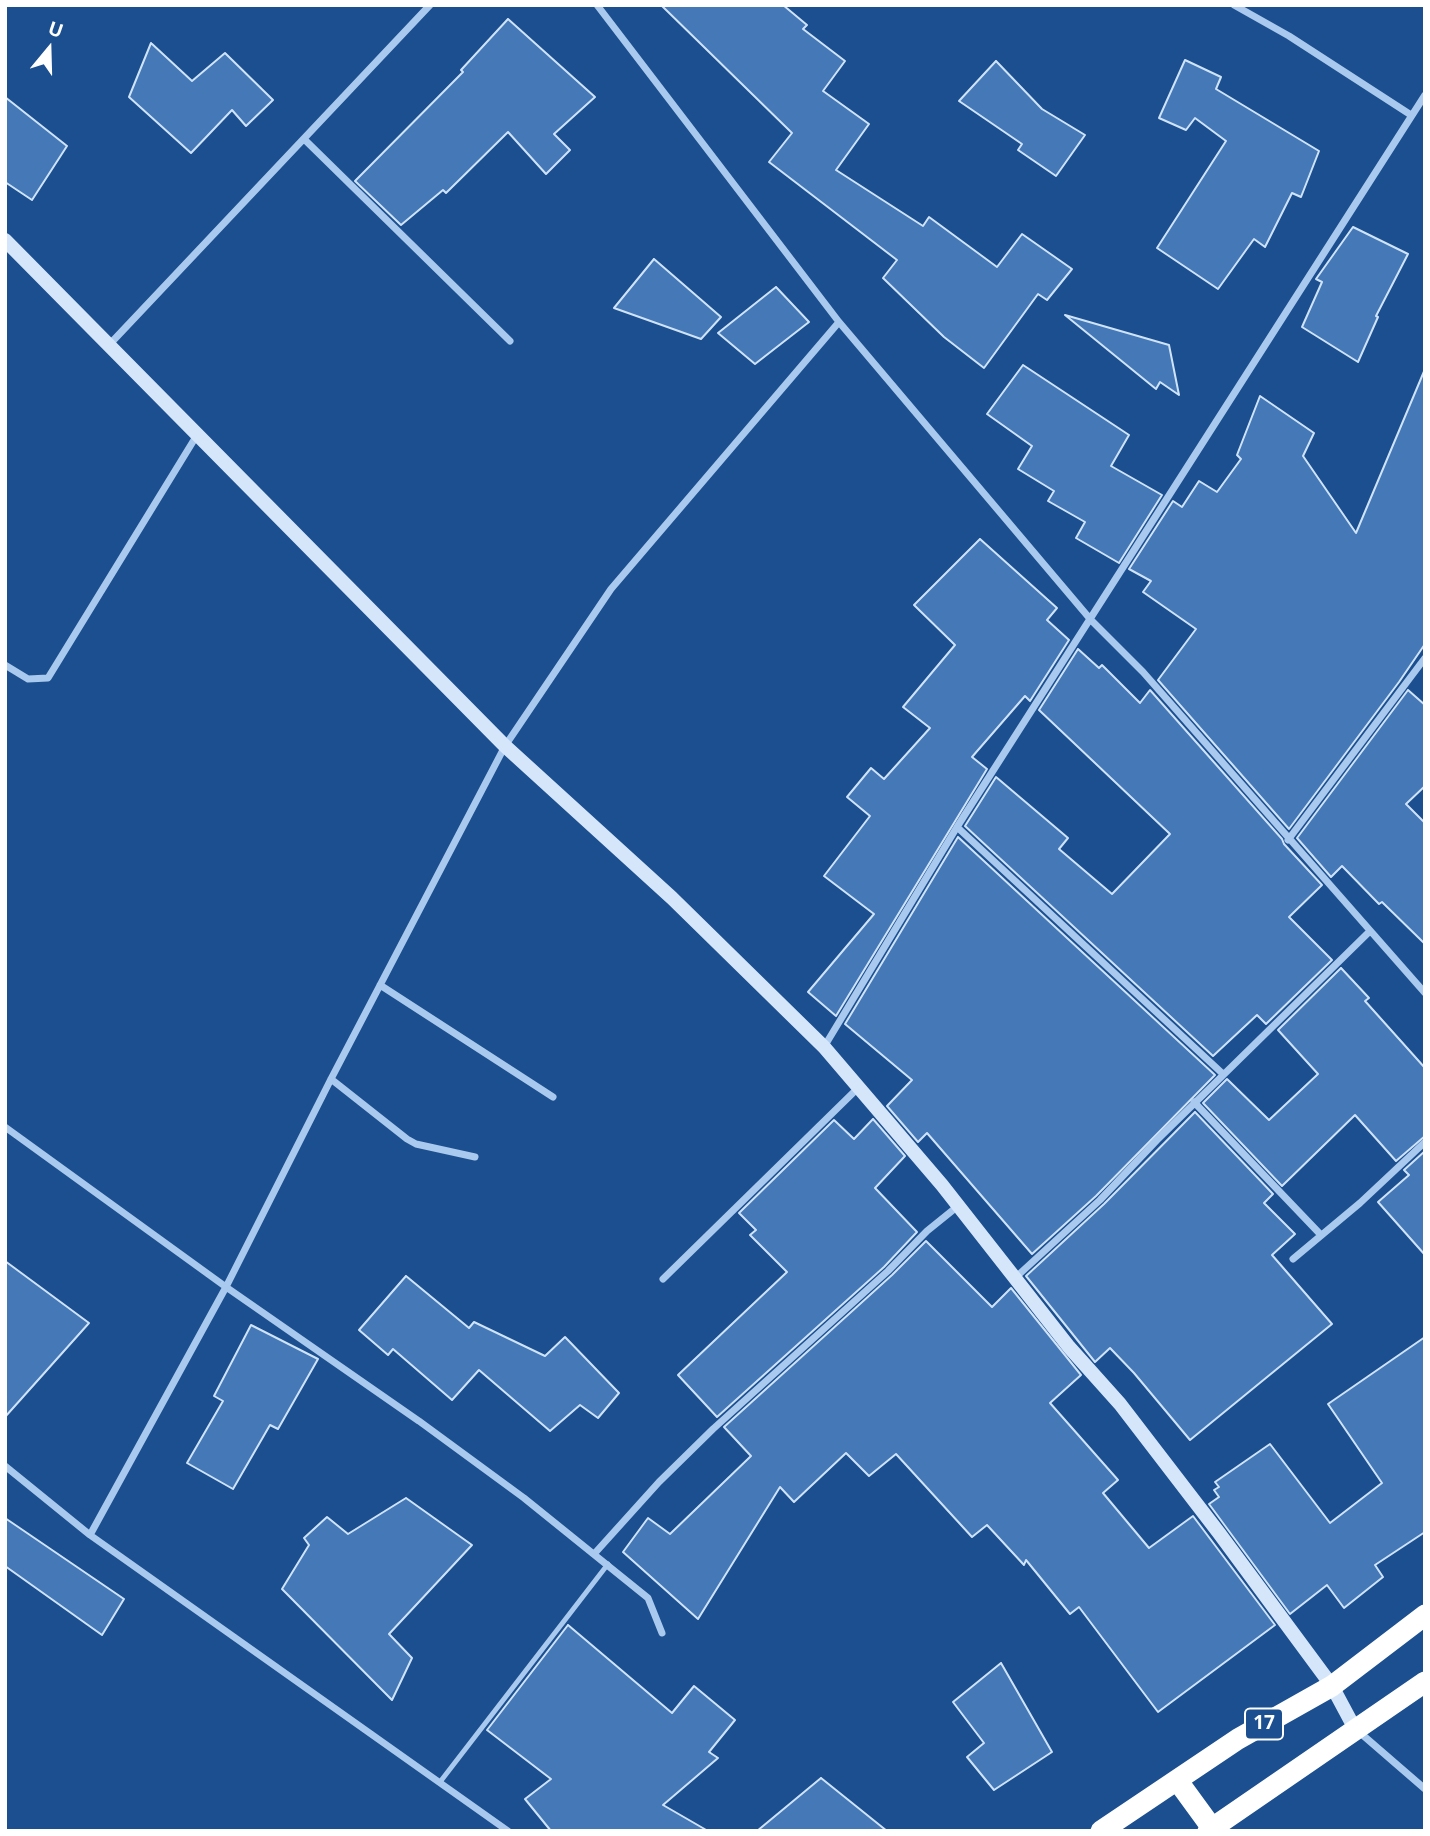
<!DOCTYPE html>
<html>
<head>
<meta charset="utf-8">
<style>
	body { margin:0 }
	#map { position:relative; width:1430px; height:1836px; overflow:hidden; background:#1b4f8f; font-family:"Open Sans",sans-serif }
	canvas { display:block }
	.frame { position:absolute; inset:0; border:7px solid #fff; pointer-events:none }
	.north { position:absolute; left:14px; top:14px; width:70px; height:70px; -webkit-text-stroke:5px #1b4f8f; paint-order:stroke; rotate:19deg; font-size:19px; font-weight:700; line-height:28px; text-align:center; color:#fff }
	.north::after { content:''; display:block; margin:auto; width:24px; height:32px; background:#fff; clip-path:polygon(50% 0,100% 100%,50% 72%,0 100%) }
</style>
</head>
<body>
<div id="map">
<canvas width="1430" height="1836"></canvas>
<div class="frame"></div>
<div class="north">U</div>
</div>
<script>
const g = document.querySelector('canvas').getContext('2d');
g.lineJoin = 'round';
function fillPath(path, color) {
  g.fillStyle = color;
  g.fill(path, 'evenodd');
}
function toPath(rows) {
  const path = new Path2D();
  for (const r of rows) {
    path.moveTo(r[0], r[1]);
    for (let i = 2; i < r.length; i += 2) path.lineTo(r[i], r[i + 1]);
  }
  return path;
}
function trace(path, color, width, dash) {
  g.strokeStyle = color;
  g.lineWidth = width;
  g.lineCap = dash ? 'butt' : 'round';
  g.setLineDash(dash || []);
  g.stroke(path);
}
function drawText(font, color, halo, rows, align = 'center') {
  g.font = font + ' "Open Sans",sans-serif';
  g.lineWidth = 5;
  g.setLineDash([]);
  g.textBaseline = 'middle';
  g.strokeStyle = halo;
  g.fillStyle = color;
  for (const [text, x, y, turn = 0] of rows) {
    g.save();
    g.translate(x, y);
    g.rotate((+turn || 0) * Math.PI / 180);
    g.textAlign = isNaN(turn) ? turn : align;
    if (halo) g.strokeText(text, 0, 0);
    g.fillText(text, 0, 0);
    g.restore();
  }
}
const building = toPath([
	[661,5,783,5,807,25,803,29,845,61,823,91,869,124,836,170,923,226,929,217,997,267,1022,234,1072,269,1047,300,1038,294,984,368,944,337,883,278,897,260,769,162,792,133,661,5],
	[508,19,595,97,554,134,570,150,546,174,508,132,446,193,443,190,401,225,355,181,463,72,461,70,508,19],
	[151,43,192,81,225,53,273,100,246,126,232,110,191,153,129,97,151,43],
	[1185,60,1221,77,1216,89,1319,151,1301,197,1292,193,1265,247,1254,239,1218,289,1157,248,1226,141,1195,118,1186,130,1159,118,1185,60],
	[996,61,1042,109,1085,135,1056,176,1018,150,1022,144,959,101,996,61],
	[5,97,67,146,32,200,5,182,5,97],
	[1353,227,1408,254,1376,316,1378,317,1358,362,1302,327,1322,282,1316,279,1353,227],
	[654,259,721,317,701,339,614,308,654,259],
	[776,287,809,322,755,364,718,333,776,287],
	[1065,315,1169,345,1179,395,1160,382,1156,389,1065,315],
	[1023,365,1129,435,1111,466,1162,495,1119,563,1076,538,1085,522,1048,501,1054,491,1018,469,1032,446,987,414,1023,365],
	[1425,369,1425,644,1399,682,1289,829,1158,680,1196,629,1143,592,1151,581,1129,569,1173,501,1182,507,1199,481,1217,492,1241,459,1237,455,1260,396,1314,433,1303,456,1356,533,1425,369],
	[980,539,1057,608,1047,620,1069,640,1030,701,1025,696,972,757,987,769,836,1016,808,992,874,914,824,876,870,816,847,797,871,768,884,779,930,728,903,707,955,645,914,605,980,539],
	[1078,649,1099,668,1102,665,1140,703,1150,690,1282,839,1284,844,1322,885,1289,917,1332,960,1266,1024,1257,1015,1213,1056,965,826,996,777,1068,838,1059,849,1112,894,1170,834,1039,710,1078,649],
	[1408,690,1425,705,1425,786,1406,804,1425,823,1425,944,1382,902,1379,904,1342,866,1331,877,1297,838,1408,690],
	[958,837,1215,1075,1096,1196,1032,1254,927,1133,918,1142,887,1106,912,1080,845,1024,958,837],
	[1341,968,1369,998,1365,1001,1425,1068,1425,1136,1396,1161,1355,1115,1282,1186,1203,1103,1227,1079,1269,1120,1318,1074,1278,1030,1341,968],
	[1195,1112,1273,1194,1264,1203,1295,1234,1272,1255,1332,1324,1190,1440,1134,1373,1110,1348,1095,1362,1026,1276,1104,1204,1195,1112],
	[873,1119,905,1156,875,1188,917,1232,884,1267,717,1417,678,1375,787,1272,750,1235,756,1230,739,1213,834,1120,854,1139,873,1119],
	[1425,1151,1425,1255,1378,1202,1409,1175,1404,1170,1425,1151],
	[926,1241,992,1307,1011,1288,1081,1375,1050,1403,1118,1480,1103,1493,1149,1548,1193,1516,1275,1625,1158,1712,1079,1607,1070,1614,1026,1560,1024,1565,987,1525,972,1537,896,1454,869,1476,846,1453,794,1502,780,1487,698,1619,623,1552,648,1518,670,1534,751,1456,724,1427,892,1275,926,1241],
	[5,1261,89,1323,5,1417,5,1261],
	[406,1276,469,1328,474,1322,545,1356,565,1337,619,1393,598,1418,580,1405,550,1431,479,1370,452,1400,393,1349,388,1355,359,1330,406,1276],
	[251,1325,318,1359,278,1429,270,1425,233,1489,187,1463,223,1401,214,1396,251,1325],
	[1425,1337,1425,1532,1375,1565,1383,1577,1344,1608,1327,1585,1290,1614,1209,1504,1219,1497,1214,1490,1219,1487,1215,1482,1270,1444,1330,1523,1382,1483,1328,1404,1425,1337],
	[406,1498,472,1545,389,1634,412,1658,392,1700,282,1589,309,1545,304,1538,327,1517,348,1534,406,1498],
	[5,1518,124,1599,102,1635,5,1566,5,1518],
	[568,1625,672,1713,694,1686,735,1720,709,1752,718,1758,663,1805,708,1831,551,1831,525,1799,551,1779,487,1730,568,1625],
	[1001,1663,1052,1752,994,1790,967,1757,984,1743,953,1702,1001,1663],
	[821,1778,887,1831,757,1831,821,1778]
]);
fillPath(building, '#4478b7');
trace(building, '#cfe3fa', 2);
trace(toPath([
	[440,1782,608,1564]
]), '#a9c9ee', 5);
trace(toPath([
	[597,5,839,322,1091,620,1143,672,1425,993],
	[1234,5,1289,36,1411,115],
	[304,139,510,341],
	[109,345,430,5],
	[5,665,28,679,48,678,197,435],
	[957,827,1223,1074],
	[1288,840,1425,658],
	[380,985,553,1097],
	[824,1047,957,827,1425,95],
	[331,1079,407,1139,416,1144,475,1157],
	[1194,1102,1321,1235],
	[5,1127,226,1287,419,1421,524,1498,648,1598,662,1633],
	[1293,1259,1360,1203,1425,1142],
	[1015,1278,1100,1200,1157,1140,1369,932],
	[663,1279,859,1087],
	[5,1466,90,1535,508,1831],
	[90,1535,226,1287,331,1079,505,746,611,589,839,322],
	[595,1553,659,1482,713,1429,888,1271,927,1231,958,1206],
	[1358,1731,1425,1789]
]), '#a9c9ee', 7);
trace(toPath([
	[5,240,505,746,672,898,824,1047,942,1185,1069,1347,1120,1404,1219,1533,1332,1686,1355,1729]
]), '#d6e6fa', 14);
trace(toPath([
	[1177,1780,1212,1828],
	[1101,1831,1238,1739,1332,1686,1425,1615],
	[1208,1831,1425,1682]
]), '#fff', 21);
for (const [x, y, w] of [
	[1264,1724,38]
]) {
  const box = new Path2D();
  box.roundRect(x - w / 2, y - 15.5, w, 31, 5);
  g.fillStyle = '#1b4f8f';
  g.fill(box);
  trace(box, '#fff', 2);
}
drawText('bold 19px', '#fff', null, [
	["17",1264,1724]
]);
</script>
</body>
</html>
